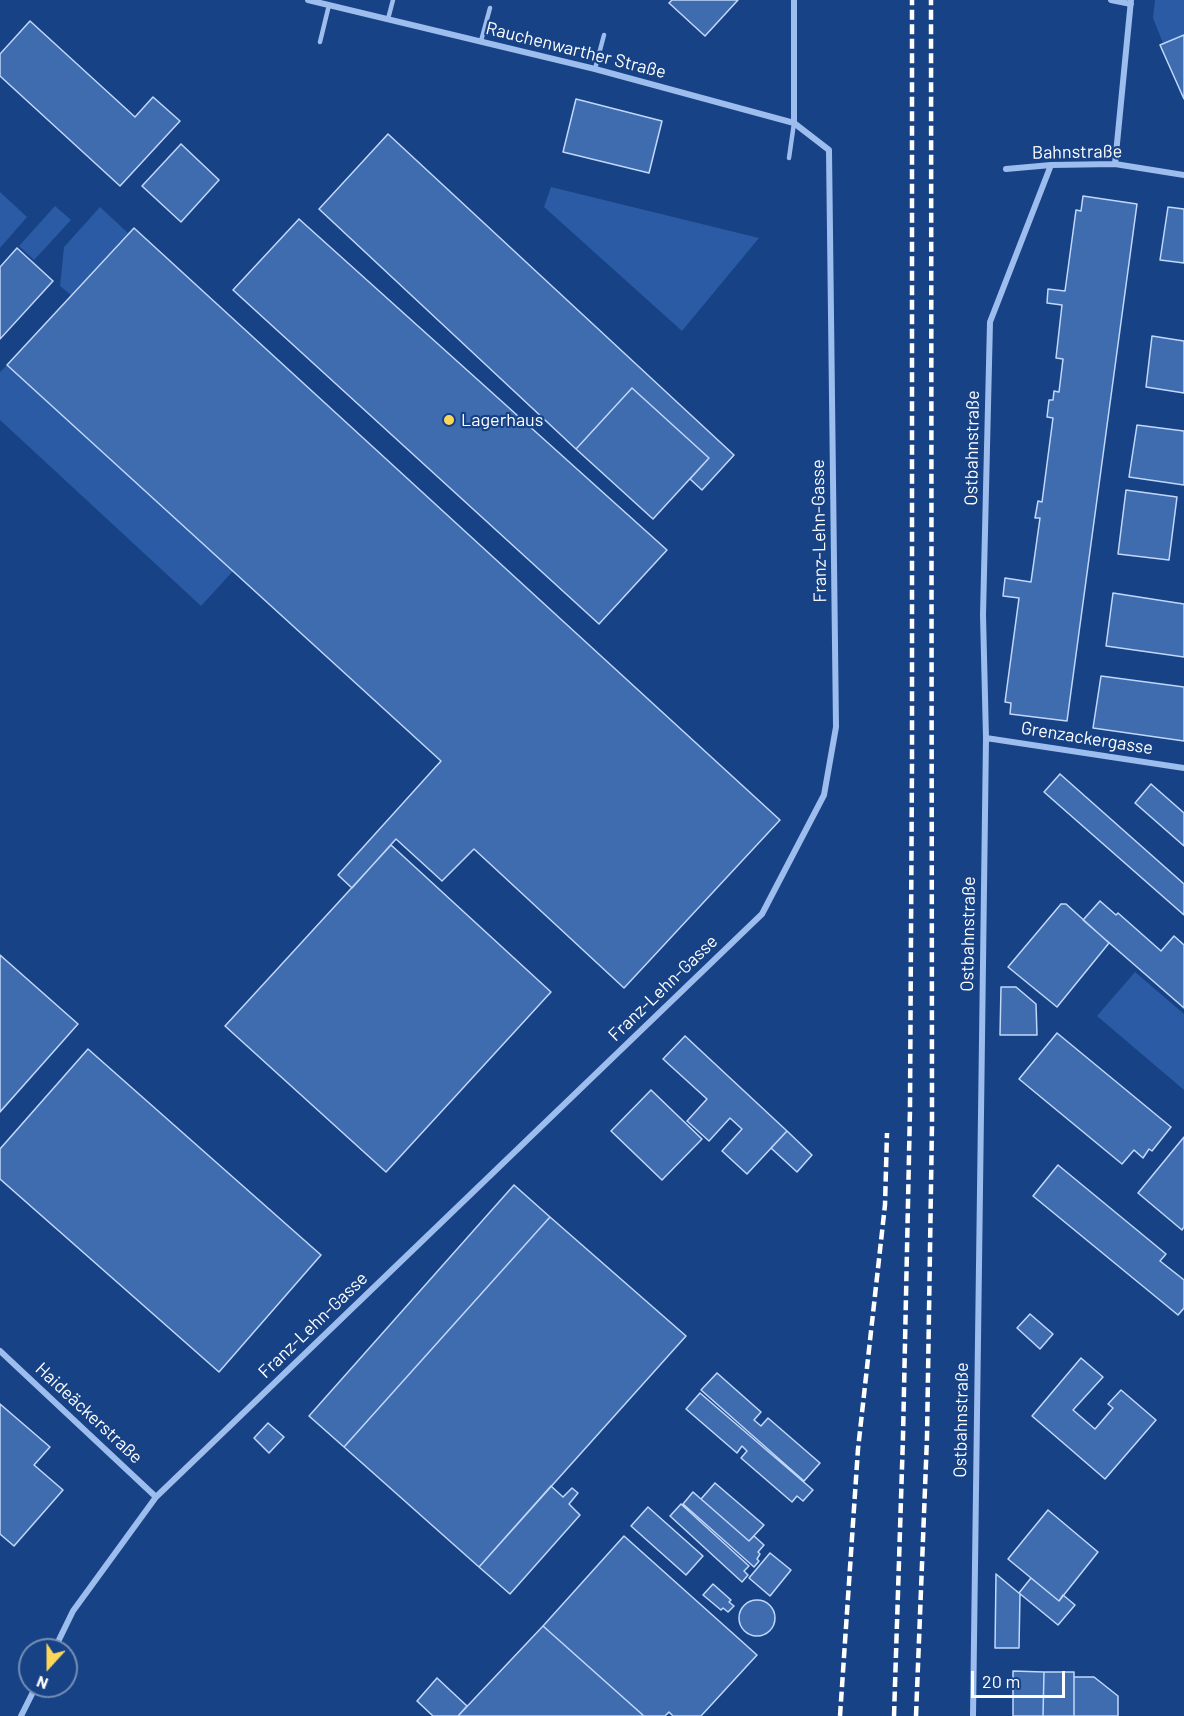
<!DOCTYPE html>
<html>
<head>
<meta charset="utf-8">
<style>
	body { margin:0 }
	#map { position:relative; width:1184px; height:1716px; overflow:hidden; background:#174285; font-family:Barlow,sans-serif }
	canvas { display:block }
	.north { position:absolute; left:18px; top:1638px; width:60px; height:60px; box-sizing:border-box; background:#174285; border:2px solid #748eb6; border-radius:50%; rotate:201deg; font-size:16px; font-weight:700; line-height:24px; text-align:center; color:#fff }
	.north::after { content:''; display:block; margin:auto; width:21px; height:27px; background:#ffd758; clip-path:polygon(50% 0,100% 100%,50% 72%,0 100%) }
	.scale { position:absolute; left:971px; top:1671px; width:94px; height:27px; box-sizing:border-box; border:3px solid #fff; border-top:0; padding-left:8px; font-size:18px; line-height:21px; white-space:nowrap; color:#fff; -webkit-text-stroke:4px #174285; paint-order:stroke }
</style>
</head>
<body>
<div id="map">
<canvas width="1184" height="1716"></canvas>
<div class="north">N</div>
<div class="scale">20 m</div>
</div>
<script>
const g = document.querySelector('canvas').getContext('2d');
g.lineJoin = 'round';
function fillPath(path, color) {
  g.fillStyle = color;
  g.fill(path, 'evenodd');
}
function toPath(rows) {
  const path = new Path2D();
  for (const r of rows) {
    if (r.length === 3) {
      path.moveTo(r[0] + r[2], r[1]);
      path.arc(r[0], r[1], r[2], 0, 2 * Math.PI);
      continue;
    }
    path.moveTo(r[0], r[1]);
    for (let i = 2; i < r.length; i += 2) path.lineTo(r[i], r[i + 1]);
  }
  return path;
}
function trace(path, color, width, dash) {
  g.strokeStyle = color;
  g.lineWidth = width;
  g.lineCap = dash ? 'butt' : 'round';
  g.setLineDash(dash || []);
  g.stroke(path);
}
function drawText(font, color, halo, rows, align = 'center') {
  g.font = font + ' Barlow,sans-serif';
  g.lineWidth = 4.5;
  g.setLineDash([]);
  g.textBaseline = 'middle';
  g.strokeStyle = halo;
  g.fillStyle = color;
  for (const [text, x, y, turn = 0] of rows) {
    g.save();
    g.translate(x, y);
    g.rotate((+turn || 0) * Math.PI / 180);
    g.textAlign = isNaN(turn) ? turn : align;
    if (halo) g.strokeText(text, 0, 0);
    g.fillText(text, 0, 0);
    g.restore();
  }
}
fillPath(toPath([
	[1155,0,1184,0,1184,96,1153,18],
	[551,187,759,238,682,331,544,207],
	[0,192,27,217,0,248],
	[55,206,71,220,34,260,19,246],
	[100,207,128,233,71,295,60,286,64,247],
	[7,365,233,571,201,606,0,420,0,372],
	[1135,972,1184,1014,1184,1090,1097,1016]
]), '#2a5ba4');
const building = toPath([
	[672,0,738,0,705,36,669,3,672,0],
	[30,21,135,117,153,97,180,121,120,186,0,76,0,54,30,21],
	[1184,35,1184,99,1160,45,1184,35],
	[576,99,662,121,649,173,563,152,576,99],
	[388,134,734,455,702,490,690,479,709,458,632,388,576,449,319,209,388,134],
	[181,144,219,180,181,222,142,186,181,144],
	[1083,196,1137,204,1067,721,1010,714,1011,703,1005,702,1019,598,1003,596,1005,578,1031,582,1040,518,1035,518,1038,501,1042,502,1053,418,1047,417,1049,400,1053,400,1054,391,1059,392,1063,359,1056,358,1062,305,1047,303,1048,289,1065,291,1076,210,1081,211,1083,196],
	[1168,207,1184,209,1184,263,1160,260,1168,207],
	[299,219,667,550,599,624,233,290,299,219],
	[134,228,780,820,624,988,474,849,442,881,396,839,352,888,338,875,441,761,7,365,134,228],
	[17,248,53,281,0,339,0,267,17,248],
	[1152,336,1184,341,1184,393,1146,387,1152,336],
	[632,388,709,458,653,519,576,449,632,388],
	[1137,425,1184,431,1184,485,1129,477,1137,425],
	[1126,490,1177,497,1169,560,1118,554,1126,490],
	[1113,593,1184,604,1184,657,1106,646,1113,593],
	[1101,676,1184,687,1184,741,1093,728,1101,676],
	[1060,774,1184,884,1184,915,1044,792,1060,774],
	[1151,784,1184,813,1184,846,1135,803,1151,784],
	[391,845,551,992,386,1172,225,1026,391,845],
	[1100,901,1116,915,1118,913,1161,951,1174,936,1184,945,1184,1008,1083,920,1100,901],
	[1061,904,1066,904,1109,943,1057,1007,1008,967,1061,904],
	[0,955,78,1024,0,1112,0,955],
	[1001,987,1016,987,1036,1004,1037,1035,1000,1035,1001,987],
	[1057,1033,1171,1127,1152,1151,1149,1149,1143,1158,1134,1150,1122,1164,1019,1079,1057,1033],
	[685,1036,787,1131,747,1174,722,1151,742,1129,730,1118,709,1141,687,1121,707,1099,663,1059,685,1036],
	[88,1049,321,1255,219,1372,0,1179,0,1149,88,1049],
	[651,1090,702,1139,662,1180,611,1131,651,1090],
	[787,1131,812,1155,797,1172,771,1148,787,1131],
	[1184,1137,1184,1227,1182,1230,1138,1193,1184,1137],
	[1058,1165,1166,1254,1160,1261,1184,1280,1184,1308,1178,1315,1033,1196,1058,1165],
	[514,1185,550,1217,344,1447,309,1416,514,1185],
	[550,1217,686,1336,479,1567,344,1447,550,1217],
	[1030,1314,1053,1334,1040,1349,1017,1328,1030,1314],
	[1081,1358,1103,1377,1073,1410,1095,1429,1113,1408,1108,1404,1121,1390,1156,1420,1105,1479,1032,1416,1081,1358],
	[717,1373,761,1412,754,1420,761,1426,768,1418,820,1463,804,1481,701,1390,717,1373],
	[700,1393,813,1490,803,1501,797,1496,792,1502,741,1458,747,1451,742,1446,737,1453,686,1409,700,1393],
	[0,1404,50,1447,34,1465,63,1490,14,1546,0,1534,0,1404],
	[268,1423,284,1437,269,1453,254,1438,268,1423],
	[715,1483,764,1525,749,1541,701,1499,715,1483],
	[551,1486,563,1497,572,1488,578,1493,569,1504,580,1515,510,1594,479,1567,551,1486],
	[693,1492,749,1541,754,1536,764,1545,758,1552,760,1554,757,1559,759,1561,754,1567,683,1504,693,1492],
	[681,1504,749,1566,744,1571,748,1575,742,1582,670,1516,681,1504],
	[648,1507,703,1556,686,1575,631,1526,648,1507],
	[1048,1510,1098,1552,1059,1601,1008,1559,1048,1510],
	[624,1536,757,1655,701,1716,673,1716,669,1712,665,1716,644,1716,543,1626,624,1536],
	[770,1553,791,1570,770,1596,749,1578,770,1553],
	[996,1574,1020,1594,1019,1648,995,1648,996,1574],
	[1031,1578,1059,1601,1063,1595,1075,1605,1058,1625,1019,1593,1031,1578],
	[713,1584,731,1600,729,1602,734,1606,728,1612,723,1608,721,1610,703,1595,713,1584],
	[757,1618,18],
	[543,1626,644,1716,458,1716,543,1626],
	[1013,1671,1044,1672,1043,1716,1013,1716,1013,1671],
	[1044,1672,1074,1672,1074,1716,1043,1716,1044,1672],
	[1074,1677,1094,1677,1118,1696,1118,1716,1074,1716,1074,1677],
	[437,1678,467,1706,458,1716,433,1716,417,1701,437,1678]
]);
fillPath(building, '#3f6caf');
trace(building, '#c1d8fa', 1.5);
trace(toPath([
	[388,19,393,0],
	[481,41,490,8],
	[320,42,329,5],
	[595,69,604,35],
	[789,158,794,123]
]), '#9cbded', 4.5);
trace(toPath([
	[1111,0,1131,4],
	[794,123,794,0],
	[1115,164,1131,0],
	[1006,169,1051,165,1115,164,1184,175],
	[986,738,1184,768],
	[0,1351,156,1497],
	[54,1650,73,1611,156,1497,762,914,824,795,836,727,829,150,794,123,595,69,308,0],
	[21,1716,36,1686],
	[973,1716,986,738,983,615,990,322,1051,165]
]), '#9cbded', 6);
trace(toPath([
	[840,1716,858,1449,885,1205,887,1133],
	[894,1716,903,1437,910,1109,912,761,912,0],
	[916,1716,927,1438,932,1124,931,0]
]), '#fff', 4.5, [10, 4.5]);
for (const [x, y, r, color] of [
	[449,420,6,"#ffd758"]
]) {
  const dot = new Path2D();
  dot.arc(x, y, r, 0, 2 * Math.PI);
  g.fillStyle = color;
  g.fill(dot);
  trace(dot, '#174285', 2);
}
drawText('18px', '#fff', '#174285', [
	["Rauchenwarther Straße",576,50,14],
	["Bahnstraße",1077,152,-1],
	["Ostbahnstraße",972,448,-89],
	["Franz-Lehn-Gasse",819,531,-91],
	["Grenzackergasse",1087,738,9],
	["Ostbahnstraße",968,934,-89],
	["Franz-Lehn-Gasse",663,988,-44],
	["Franz-Lehn-Gasse",313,1325,-44],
	["Haideäckerstraße",89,1413,43],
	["Ostbahnstraße",961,1420,-89]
]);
drawText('18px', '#fff', '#174285', [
	["Lagerhaus",461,420]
], 'left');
</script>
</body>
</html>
